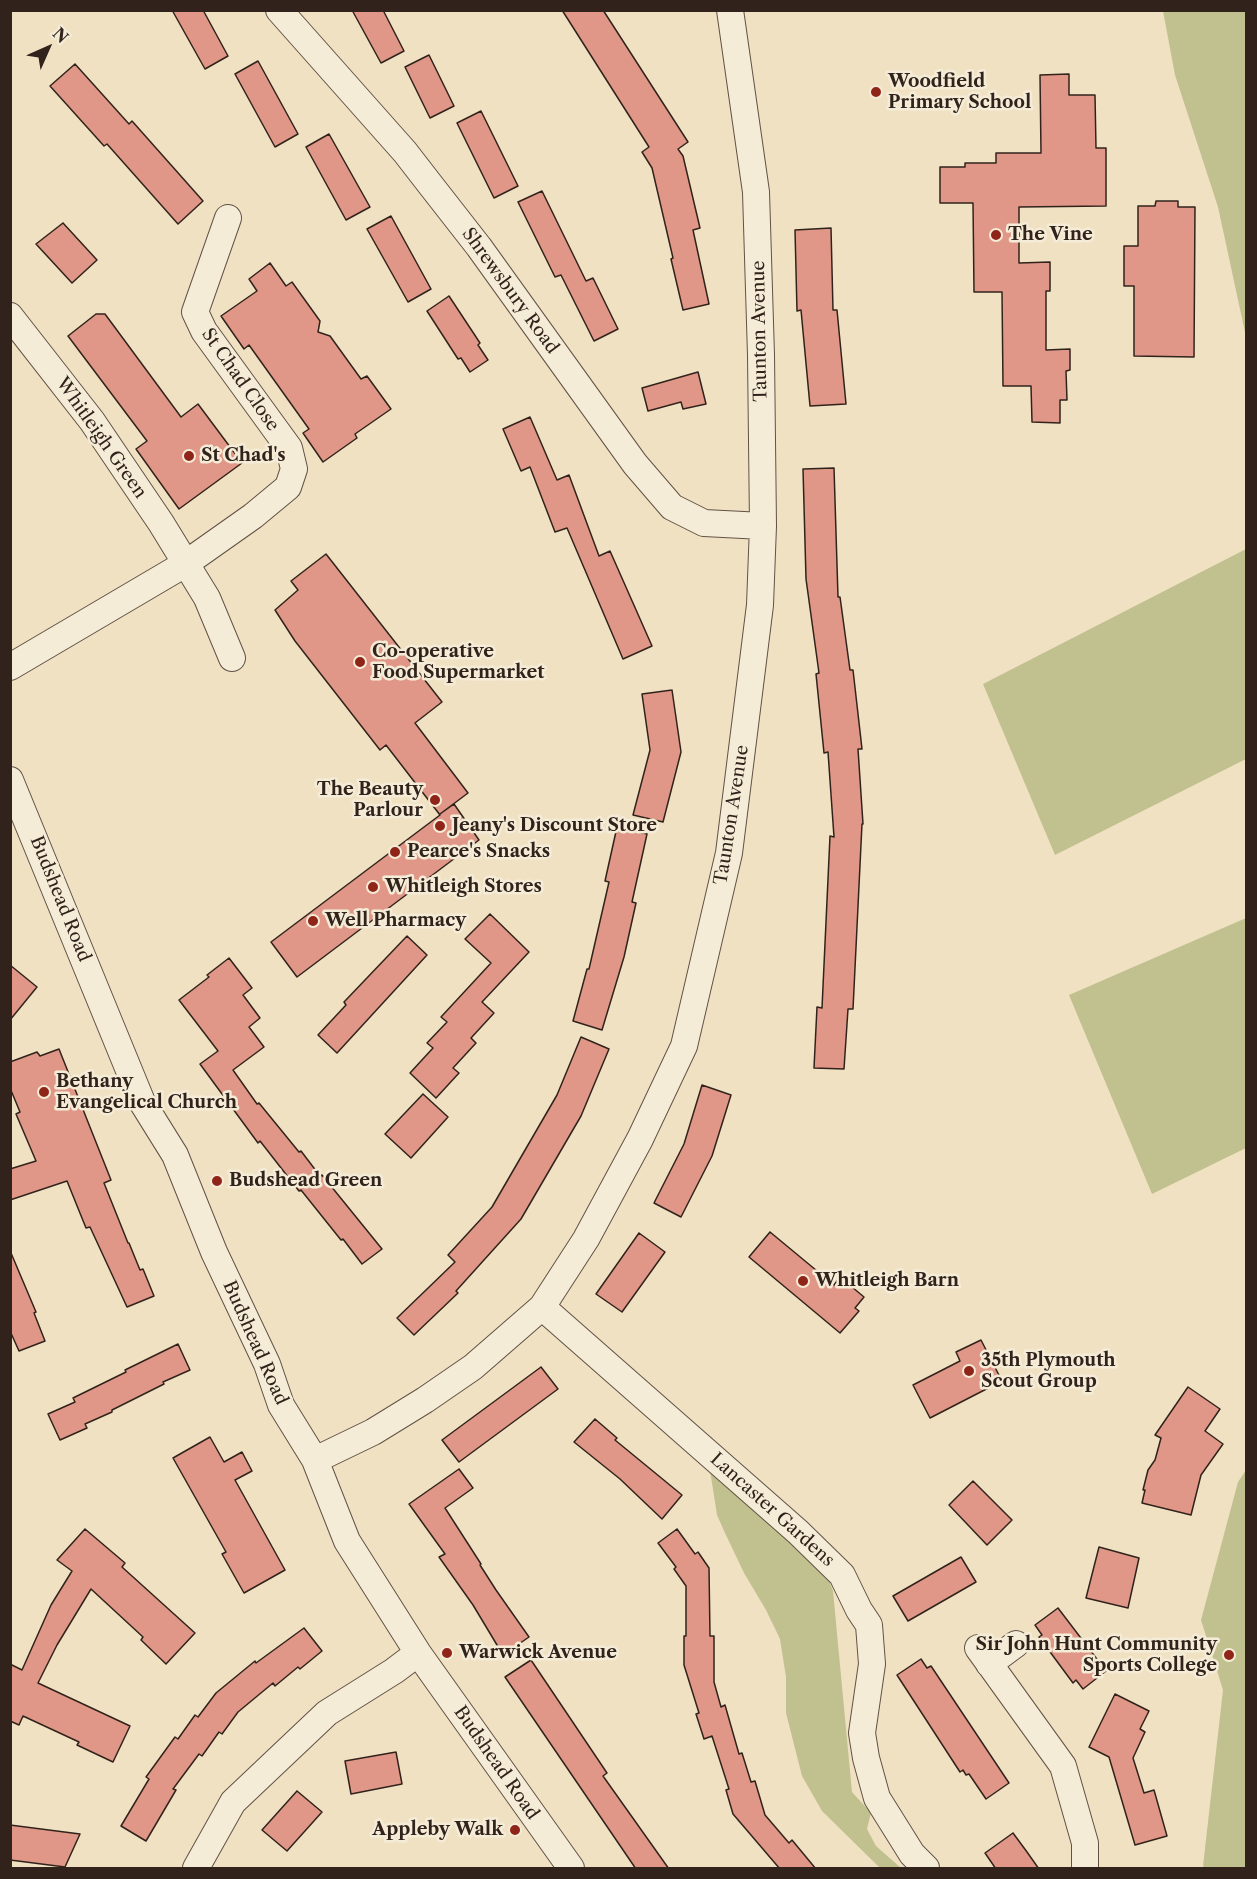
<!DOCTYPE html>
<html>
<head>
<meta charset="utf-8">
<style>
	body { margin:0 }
	#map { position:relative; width:1257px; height:1879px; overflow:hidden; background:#f0e1c3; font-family:"Libre Caslon Text",serif }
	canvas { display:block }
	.frame { position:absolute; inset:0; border:12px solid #31231b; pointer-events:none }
	.north { position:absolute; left:18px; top:18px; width:60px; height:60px; -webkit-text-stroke:4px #f5ecd8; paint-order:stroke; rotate:45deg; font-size:16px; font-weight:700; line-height:24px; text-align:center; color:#31231b }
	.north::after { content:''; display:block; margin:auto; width:21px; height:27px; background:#31231b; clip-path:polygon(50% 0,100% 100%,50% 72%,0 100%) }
</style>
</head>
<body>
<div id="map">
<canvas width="1257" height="1879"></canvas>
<div class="frame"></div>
<div class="north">N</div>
</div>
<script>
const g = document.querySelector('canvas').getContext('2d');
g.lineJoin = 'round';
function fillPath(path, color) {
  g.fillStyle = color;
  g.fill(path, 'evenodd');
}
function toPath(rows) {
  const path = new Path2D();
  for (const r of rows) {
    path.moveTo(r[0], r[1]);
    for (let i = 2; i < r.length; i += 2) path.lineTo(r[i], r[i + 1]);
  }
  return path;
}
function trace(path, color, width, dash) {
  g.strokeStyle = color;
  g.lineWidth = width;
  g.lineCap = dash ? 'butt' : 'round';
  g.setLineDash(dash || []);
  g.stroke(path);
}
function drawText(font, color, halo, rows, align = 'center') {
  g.font = font + ' "Libre Caslon Text",serif';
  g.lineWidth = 5;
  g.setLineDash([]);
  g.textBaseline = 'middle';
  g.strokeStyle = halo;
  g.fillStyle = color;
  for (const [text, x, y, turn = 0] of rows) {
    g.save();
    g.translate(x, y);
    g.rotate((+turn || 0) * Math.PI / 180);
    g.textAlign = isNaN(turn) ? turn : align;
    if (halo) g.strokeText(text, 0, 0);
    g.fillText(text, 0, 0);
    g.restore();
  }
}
fillPath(toPath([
	[1163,11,1246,11,1246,337,1218,207,1175,75],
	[1246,549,1246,759,1055,855,983,684],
	[1246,918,1246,1148,1152,1194,1069,995],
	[709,1464,826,1572,833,1591,852,1792,871,1813,867,1829,876,1846,901,1868,880,1868,822,1811,802,1776,786,1713,786,1677,780,1639,766,1610,744,1573,725,1533,717,1515],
	[1246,1470,1246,1868,1205,1868,1203,1866,1223,1690,1201,1620,1238,1482]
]), '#c1c18f');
const building = toPath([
	[172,10,203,10,228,56,205,69,172,10],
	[352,10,383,10,404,51,381,63,352,10],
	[562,10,603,10,688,142,678,149,683,156,700,228,693,230,709,304,683,310,671,259,673,258,652,168,642,152,649,147,562,10],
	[429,55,454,106,430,118,405,67,429,55],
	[258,61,298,134,275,147,235,74,258,61],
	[75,64,129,124,132,121,203,201,178,224,107,144,104,146,50,86,75,64],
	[1069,74,1069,95,1095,95,1096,148,1106,148,1106,206,1019,207,1019,263,1050,262,1050,291,1046,291,1046,350,1070,349,1070,370,1066,371,1067,400,1060,400,1060,423,1032,422,1031,386,1003,386,1002,292,974,292,973,203,940,203,940,167,965,167,965,163,996,163,996,153,1041,153,1040,75,1069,74],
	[481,111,518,186,494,198,457,123,481,111],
	[329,134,370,207,346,220,306,147,329,134],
	[542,191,586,281,593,278,618,329,594,341,561,275,555,277,518,202,542,191],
	[1156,201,1178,201,1178,207,1195,207,1194,357,1134,356,1134,286,1124,286,1124,246,1138,246,1138,206,1155,206,1156,201],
	[391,216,431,289,408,302,367,229,391,216],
	[63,223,97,260,72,283,36,244,63,223],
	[831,228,833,310,837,310,846,404,810,406,801,310,797,311,795,230,831,228],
	[270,263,286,286,292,282,320,321,318,332,330,336,361,379,367,376,391,409,355,434,357,438,323,462,303,433,309,429,249,345,244,349,221,316,257,291,249,279,270,263],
	[449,296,480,343,478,345,488,360,470,372,461,358,458,359,427,311,449,296],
	[96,314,105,314,181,417,198,404,242,463,179,509,136,449,147,441,68,336,96,314],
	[698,372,706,404,683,409,681,402,648,411,642,388,698,372],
	[530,417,557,480,569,475,599,556,610,551,652,646,623,659,567,528,555,532,530,467,521,471,503,429,530,417],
	[834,468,838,597,840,597,850,670,853,670,862,749,858,749,863,824,862,824,853,1009,848,1009,844,1069,814,1068,817,1007,822,1008,830,836,834,837,828,752,824,753,816,674,819,673,806,579,803,469,834,468],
	[326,554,442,702,415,723,468,793,440,814,454,804,479,840,297,977,271,942,440,815,386,745,380,750,295,641,275,610,298,590,291,581,326,554],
	[672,690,681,752,663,822,633,815,650,750,642,694,672,690],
	[617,827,647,834,632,902,636,903,624,957,602,1030,573,1021,587,969,589,969,609,882,605,881,617,827],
	[490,914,529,952,482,1002,494,1013,471,1038,476,1043,453,1068,459,1073,436,1098,410,1073,433,1048,427,1043,447,1022,441,1017,491,963,465,939,490,914],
	[407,936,427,955,337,1053,318,1035,346,1005,344,1002,407,936],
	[229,958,252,988,243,995,260,1018,249,1027,264,1047,233,1070,257,1104,259,1103,299,1152,301,1151,320,1176,322,1175,382,1249,362,1264,343,1239,341,1240,301,1190,299,1191,260,1141,258,1143,200,1064,218,1051,179,1000,209,977,207,975,229,958],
	[10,965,37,987,10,1020,10,965],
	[581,1037,609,1049,581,1116,521,1219,456,1291,458,1293,414,1335,397,1318,455,1262,448,1255,492,1207,557,1095,581,1037],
	[59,1049,111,1180,104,1183,128,1243,129,1243,140,1270,143,1269,154,1296,127,1307,90,1227,86,1228,67,1181,10,1200,10,1169,36,1161,16,1114,20,1112,10,1088,10,1062,37,1052,40,1056,59,1049],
	[702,1085,731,1095,712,1156,681,1217,654,1203,684,1144,702,1085],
	[423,1094,448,1117,411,1158,385,1134,423,1094],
	[770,1232,834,1285,840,1277,864,1297,855,1308,859,1311,840,1333,749,1257,770,1232],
	[639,1233,665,1252,622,1312,596,1294,639,1233],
	[11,1253,36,1312,34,1313,45,1341,19,1351,10,1331,11,1253],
	[981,1340,1002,1381,930,1418,913,1385,960,1361,956,1352,981,1340],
	[178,1344,190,1370,163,1382,164,1384,112,1410,112,1412,85,1424,87,1428,60,1440,48,1414,75,1402,73,1398,126,1372,125,1370,178,1344],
	[541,1367,558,1389,459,1462,442,1440,541,1367],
	[1188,1387,1220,1409,1205,1431,1223,1444,1201,1475,1191,1515,1142,1503,1145,1490,1143,1490,1148,1470,1155,1460,1161,1438,1155,1435,1188,1387],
	[595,1419,617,1438,615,1440,682,1495,662,1519,620,1479,574,1442,595,1419],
	[210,1437,224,1462,242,1452,252,1471,235,1480,285,1570,244,1593,222,1554,226,1552,173,1458,210,1437],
	[459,1469,473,1488,445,1508,481,1564,480,1565,496,1590,529,1637,503,1655,473,1605,439,1557,445,1554,409,1504,459,1469],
	[973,1481,1012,1520,987,1545,949,1505,973,1481],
	[85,1529,125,1563,122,1567,195,1633,166,1664,141,1640,143,1637,91,1589,57,1645,38,1683,130,1726,113,1762,77,1745,79,1742,23,1716,19,1725,10,1721,10,1664,22,1670,51,1605,72,1571,57,1560,85,1529],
	[677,1529,695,1554,698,1552,709,1568,710,1636,714,1636,714,1682,721,1707,725,1705,739,1754,742,1753,751,1782,755,1781,765,1815,789,1843,792,1840,816,1869,780,1869,733,1814,726,1790,729,1789,712,1736,704,1739,696,1714,699,1713,684,1665,684,1636,686,1636,686,1586,674,1569,676,1567,658,1543,677,1529],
	[1099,1547,1139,1558,1128,1608,1086,1598,1099,1547],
	[961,1557,976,1582,908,1621,893,1596,961,1557],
	[1058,1608,1106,1671,1083,1689,1076,1680,1073,1683,1039,1637,1042,1635,1035,1625,1058,1608],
	[304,1628,322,1651,300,1669,298,1667,275,1686,273,1683,238,1712,222,1734,219,1732,202,1756,199,1754,173,1789,176,1790,146,1841,121,1826,149,1779,146,1777,175,1737,178,1739,195,1715,198,1717,216,1693,255,1661,256,1663,304,1628],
	[921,1659,927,1668,931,1666,1009,1783,986,1799,969,1774,966,1775,963,1770,960,1772,897,1675,921,1659],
	[531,1660,607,1773,603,1776,669,1869,636,1869,505,1677,531,1660],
	[1115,1694,1149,1711,1140,1729,1145,1732,1133,1758,1144,1793,1154,1790,1167,1836,1135,1845,1109,1757,1089,1747,1115,1694],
	[396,1752,402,1784,351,1794,345,1761,396,1752],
	[297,1791,322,1812,287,1851,262,1830,297,1791],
	[10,1825,80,1834,65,1867,10,1860,10,1825],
	[1013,1833,1027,1852,1039,1869,996,1869,985,1853,1013,1833]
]);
fillPath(building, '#e09787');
trace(building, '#31231b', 1.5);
const minor = toPath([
	[279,10,405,152,429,183,479,247,635,464,672,507,704,523,763,526],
	[10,316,92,421,161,523,207,598,232,658],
	[10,667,185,564,253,516,288,487,294,469,289,448,204,331,195,312,228,218],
	[10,780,142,1102,175,1155,214,1252,267,1364,281,1405,315,1460,347,1541,418,1653,571,1868],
	[542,1307,798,1532,842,1575,859,1610,869,1625,872,1664,862,1733,866,1758,877,1798,912,1854,926,1868],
	[315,1460,373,1432,425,1400,473,1367,542,1307,586,1239,640,1139,684,1046,729,853,760,605,763,526,761,355,756,192,730,10],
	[978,1648,1063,1766,1085,1843,1085,1868],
	[989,1664,1016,1644],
	[196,1868,233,1802,327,1713,394,1671,418,1653]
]);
trace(minor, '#615245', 28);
trace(minor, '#f5ecd8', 26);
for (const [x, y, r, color] of [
	[876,92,6,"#8f2418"],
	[996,235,6,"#8f2418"],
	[189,456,6,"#8f2418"],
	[360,662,6,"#8f2418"],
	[435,800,6,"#8f2418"],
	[440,826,6,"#8f2418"],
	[395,852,6,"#8f2418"],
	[373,887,6,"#8f2418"],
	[313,921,6,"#8f2418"],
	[44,1092,6,"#8f2418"],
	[217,1181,6,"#8f2418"],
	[803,1281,6,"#8f2418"],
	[969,1371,6,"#8f2418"],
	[447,1653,6,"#8f2418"],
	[1229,1655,6,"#8f2418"],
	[515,1830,6,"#8f2418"]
]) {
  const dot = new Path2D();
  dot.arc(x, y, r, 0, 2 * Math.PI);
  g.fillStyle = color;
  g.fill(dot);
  trace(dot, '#f5ecd8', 2);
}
drawText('bold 18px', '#31231b', '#f5ecd8', [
	["Woodfield",888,82],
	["Primary School",888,103],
	["The Vine",1008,235],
	["St Chad's",201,456],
	["Co-operative",372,652],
	["Food Supermarket",372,673],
	["The Beauty",423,790,"right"],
	["Parlour",423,811,"right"],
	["Jeany's Discount Store",452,826],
	["Pearce's Snacks",407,852],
	["Whitleigh Stores",385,887],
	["Well Pharmacy",325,921],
	["Bethany",56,1082],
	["Evangelical Church",56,1103],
	["Budshead Green",229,1181],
	["Whitleigh Barn",815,1281],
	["35th Plymouth",981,1361],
	["Scout Group",981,1382],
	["Sir John Hunt Community",1217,1645,"right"],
	["Sports College",1217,1666,"right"],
	["Warwick Avenue",459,1653],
	["Appleby Walk",503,1830,"right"]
], 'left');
drawText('18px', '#31231b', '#f5ecd8', [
	["Shrewsbury Road",510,291,54],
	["Taunton Avenue",760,331,-91],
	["St Chad Close",240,380,55],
	["Whitleigh Green",101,438,55],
	["Taunton Avenue",732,815,-81],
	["Budshead Road",60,899,68],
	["Budshead Road",255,1343,66],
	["Lancaster Gardens",772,1510,42],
	["Budshead Road",496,1763,55]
]);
</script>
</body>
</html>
